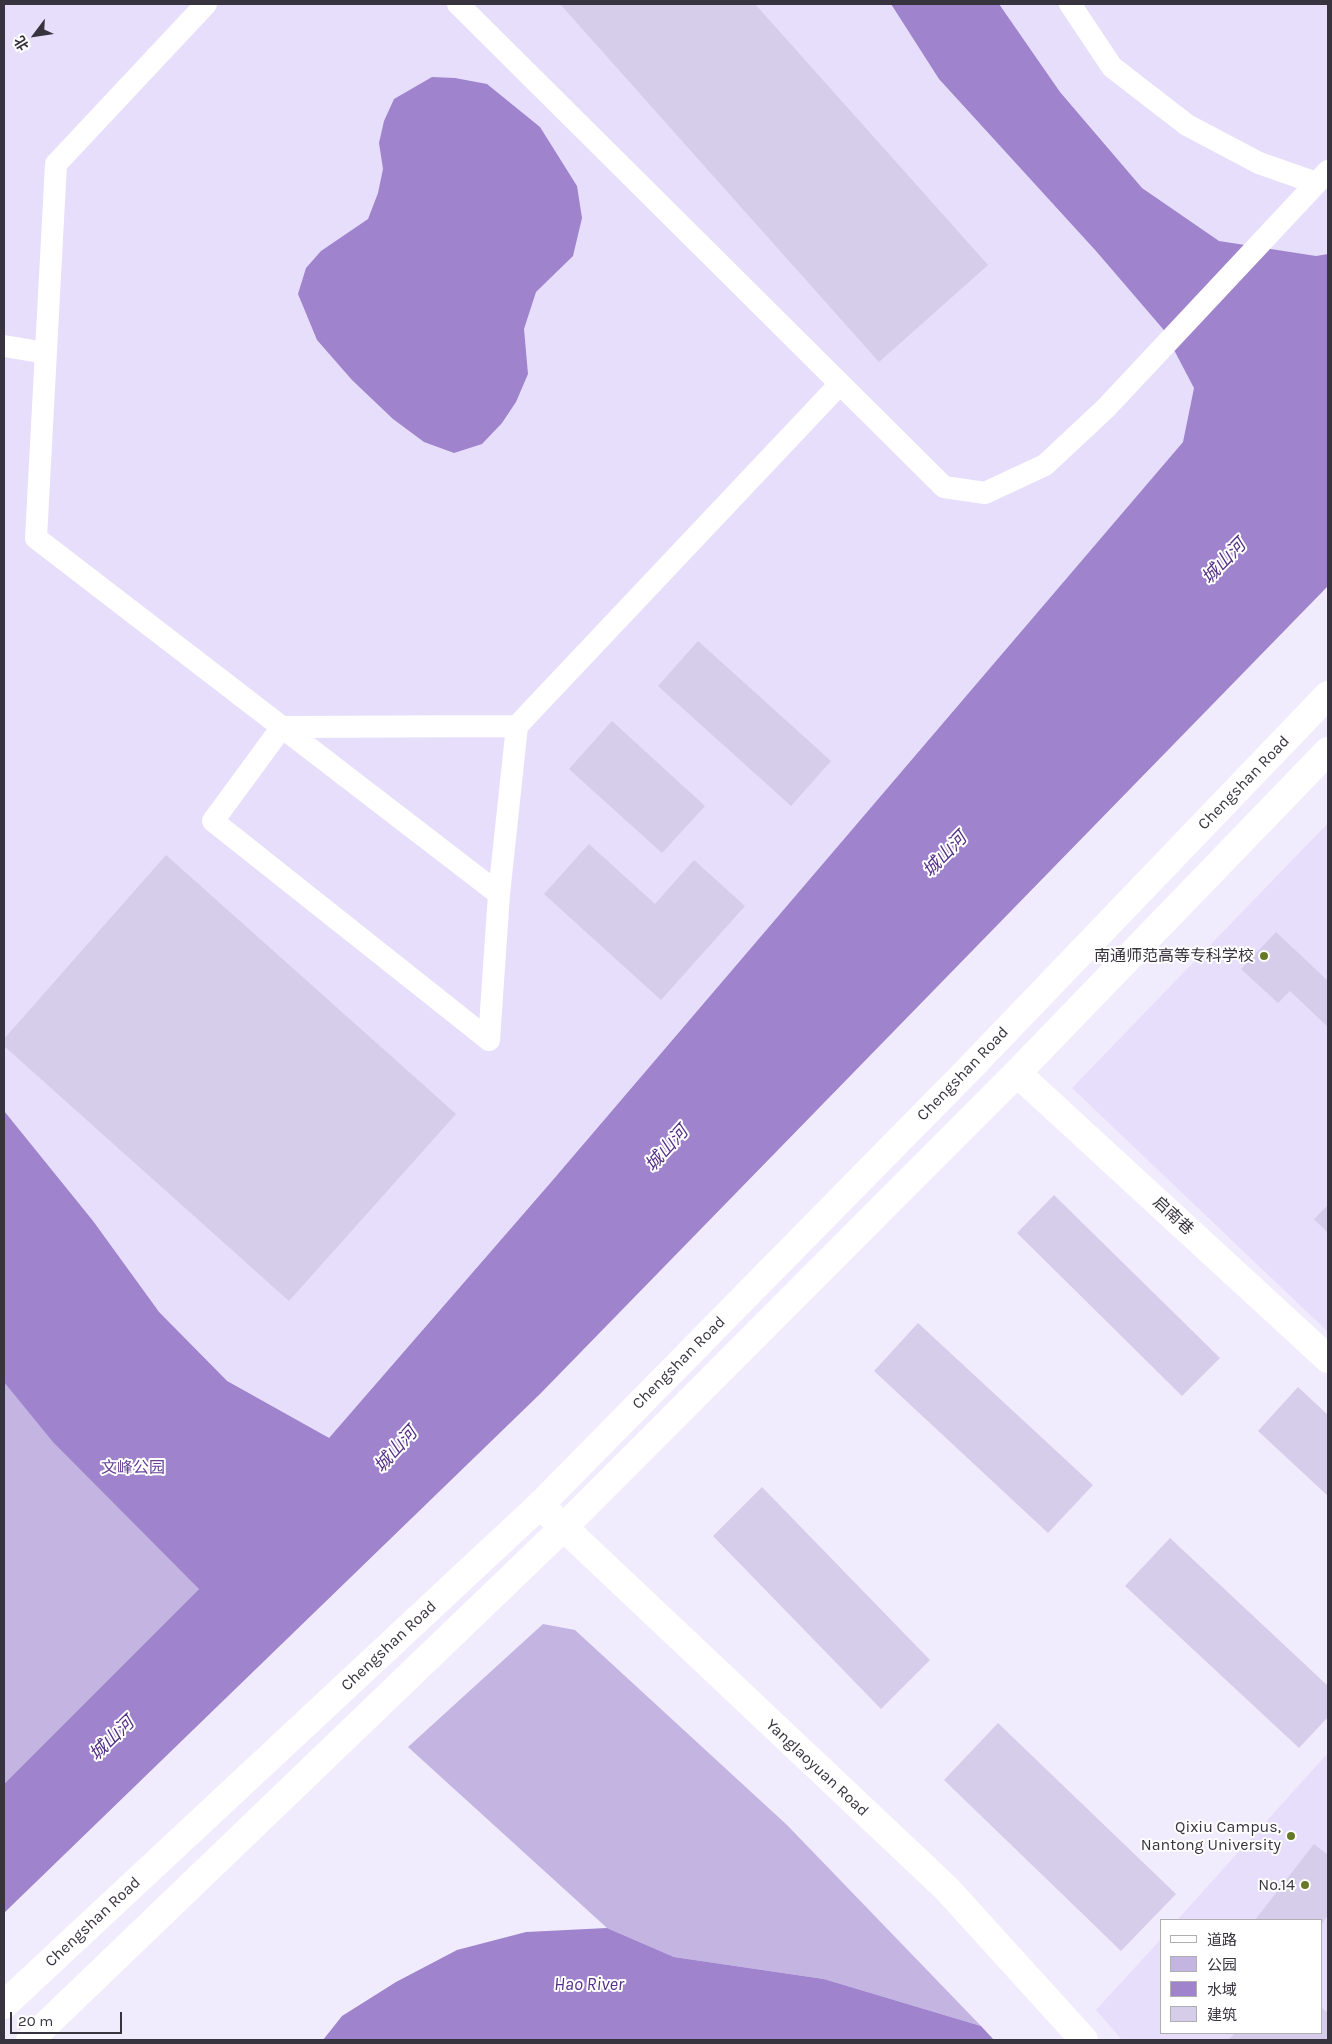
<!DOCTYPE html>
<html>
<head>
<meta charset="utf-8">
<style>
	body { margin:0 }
	#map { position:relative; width:1332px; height:2044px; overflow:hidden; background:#f1ecfd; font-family:Karla,"Noto Sans SC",sans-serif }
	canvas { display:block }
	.frame { position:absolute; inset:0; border:5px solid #38343f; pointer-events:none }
	.legend { position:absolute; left:1160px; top:1919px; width:162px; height:115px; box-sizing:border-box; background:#fff; border:1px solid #afaeb2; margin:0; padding:6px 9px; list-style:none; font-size:15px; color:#38343f }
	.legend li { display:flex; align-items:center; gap:10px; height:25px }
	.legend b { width:25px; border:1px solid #afaeb2 }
	.north { position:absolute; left:10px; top:10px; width:50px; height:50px; -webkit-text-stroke:4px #fff; paint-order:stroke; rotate:239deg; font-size:14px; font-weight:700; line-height:20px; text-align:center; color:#38343f }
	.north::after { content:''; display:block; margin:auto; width:18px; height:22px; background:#38343f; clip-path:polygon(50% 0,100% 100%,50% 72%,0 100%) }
	.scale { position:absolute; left:10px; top:2012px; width:112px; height:22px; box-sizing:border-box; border:2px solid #38343f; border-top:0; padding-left:6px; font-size:15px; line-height:18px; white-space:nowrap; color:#38343f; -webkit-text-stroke:4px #fff; paint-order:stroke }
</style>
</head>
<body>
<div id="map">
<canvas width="1332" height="2044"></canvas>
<div class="frame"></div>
<ul class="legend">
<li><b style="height:6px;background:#fff"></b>道路</li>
<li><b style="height:14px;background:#c3b4e2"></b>公园</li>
<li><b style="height:14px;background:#9f84cd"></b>水域</li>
<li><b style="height:14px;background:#d6cdea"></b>建筑</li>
</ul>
<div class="north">北</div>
<div class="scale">20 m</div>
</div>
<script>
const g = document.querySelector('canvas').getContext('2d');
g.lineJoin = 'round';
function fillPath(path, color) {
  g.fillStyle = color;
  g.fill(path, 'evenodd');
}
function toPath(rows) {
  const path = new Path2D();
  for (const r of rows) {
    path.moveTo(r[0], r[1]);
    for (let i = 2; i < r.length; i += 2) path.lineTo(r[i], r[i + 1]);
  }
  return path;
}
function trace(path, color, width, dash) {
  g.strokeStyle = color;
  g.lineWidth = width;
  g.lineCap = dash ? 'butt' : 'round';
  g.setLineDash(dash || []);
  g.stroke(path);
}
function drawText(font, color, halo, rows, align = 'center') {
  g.font = font + ' Karla,"Noto Sans SC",sans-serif';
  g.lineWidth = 4;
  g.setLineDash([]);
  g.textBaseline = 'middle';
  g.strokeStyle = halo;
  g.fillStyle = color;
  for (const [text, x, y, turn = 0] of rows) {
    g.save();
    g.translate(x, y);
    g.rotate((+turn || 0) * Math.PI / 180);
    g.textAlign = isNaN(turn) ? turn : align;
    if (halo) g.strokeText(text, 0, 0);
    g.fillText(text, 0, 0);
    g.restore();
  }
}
fillPath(toPath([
	[4,4,1328,4,1328,289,1183,442,552,1181,329,1438,227,1381,159,1312,93,1221,4,1111],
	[1328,823,1328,1332,1072,1088],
	[1328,1753,1328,2040,1122,2040,1096,2010,1161,1939,1161,2033,1321,2033,1321,1920,1177,1920]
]), '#e7defb');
fillPath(toPath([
	[4,1111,93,1221,159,1312,227,1381,329,1438,199,1589,4,1784],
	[543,1624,575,1630,787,1825,981,2026,824,1979,674,1957,607,1928,408,1747]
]), '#c3b4e2');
fillPath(toPath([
	[891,4,999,4,1060,92,1142,188,1219,241,1316,256,1328,254,1328,586,540,1394,4,1913,4,1784,199,1589,53,1442,4,1382,4,1111,93,1221,159,1312,227,1381,329,1438,552,1181,1183,442,1194,388,1163,329,1096,251,939,79],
	[432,77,455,78,487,84,540,127,577,186,582,218,573,256,536,292,524,329,528,374,516,402,502,423,482,444,454,453,424,442,393,419,352,380,317,340,298,294,306,268,321,251,368,219,378,193,383,169,379,143,384,121,394,99],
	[607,1928,674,1957,824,1979,981,2026,994,2040,323,2040,342,2016,396,1982,457,1950,526,1932]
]), '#9f84cd');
fillPath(toPath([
	[560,4,755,4,988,265,879,362],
	[698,641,831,761,791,806,658,686],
	[612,721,705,806,662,853,569,769],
	[589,844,655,904,694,860,745,906,661,1000,544,894],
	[166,855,456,1114,289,1301,4,1046,4,1039],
	[1276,932,1328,981,1328,1027,1290,991,1278,1003,1241,969],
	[1054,1195,1220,1358,1182,1396,1017,1233],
	[1328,1205,1328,1233,1314,1219],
	[918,1323,1093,1485,1048,1533,874,1371],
	[1298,1387,1328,1415,1328,1496,1258,1431],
	[762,1487,930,1660,881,1709,713,1536],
	[1170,1538,1328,1686,1328,1717,1299,1748,1125,1586],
	[998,1723,1176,1894,1121,1951,944,1780],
	[1314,1844,1328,1855,1328,1915,1321,1925,1321,1920,1255,1920],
	[1321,2007,1328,2013,1328,2040,1228,2040,1235,2033,1321,2033]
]), '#d6cdea');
trace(toPath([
	[206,4,56,164,36,538,499,894],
	[458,4,944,487,985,493,1045,465,1106,408,1328,171],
	[1070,4,1112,67,1187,125,1259,163,1316,183],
	[4,346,46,353],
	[489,1040,499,894,517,726,840,384],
	[489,1040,213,821,282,727,517,726]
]), '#fff', 22);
trace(toPath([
	[1017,1073,1328,1359]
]), '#fff', 28);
trace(toPath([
	[540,1505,947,1889,1084,2040]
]), '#fff', 28);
trace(toPath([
	[4,2005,540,1505,970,1068,1328,695],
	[30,2040,564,1527,1017,1073,1328,751]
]), '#fff', 28);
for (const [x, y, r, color] of [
	[1264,956,5,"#677826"],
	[1291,1836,5,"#677826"],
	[1305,1885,5,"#677826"]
]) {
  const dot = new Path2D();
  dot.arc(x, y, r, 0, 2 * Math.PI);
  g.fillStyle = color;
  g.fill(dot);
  trace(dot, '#fff', 2);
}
drawText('16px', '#38343f', '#fff', [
	["Chengshan Road",1244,783,-46],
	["Chengshan Road",963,1074,-46],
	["启南巷",1173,1216,43],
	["Chengshan Road",679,1363,-45],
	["Chengshan Road",389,1646,-43],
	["Yanglaoyuan Road",817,1768,43],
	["Chengshan Road",93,1922,-43]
]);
drawText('16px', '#38343f', '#fff', [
	["南通师范高等专科学校",1254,956],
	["Qixiu Campus,",1281,1827],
	["Nantong University",1281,1845],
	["No.14",1295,1885]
], 'right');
drawText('16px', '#633f96', '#fff', [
	["文峰公园",133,1468]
]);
drawText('italic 18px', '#542f85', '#fff', [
	["城山河",1224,562,-46],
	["城山河",945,855,-46],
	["城山河",667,1149,-48],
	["城山河",396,1450,-48],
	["城山河",112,1739,-44],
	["Hao River",589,1985]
]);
</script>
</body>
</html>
